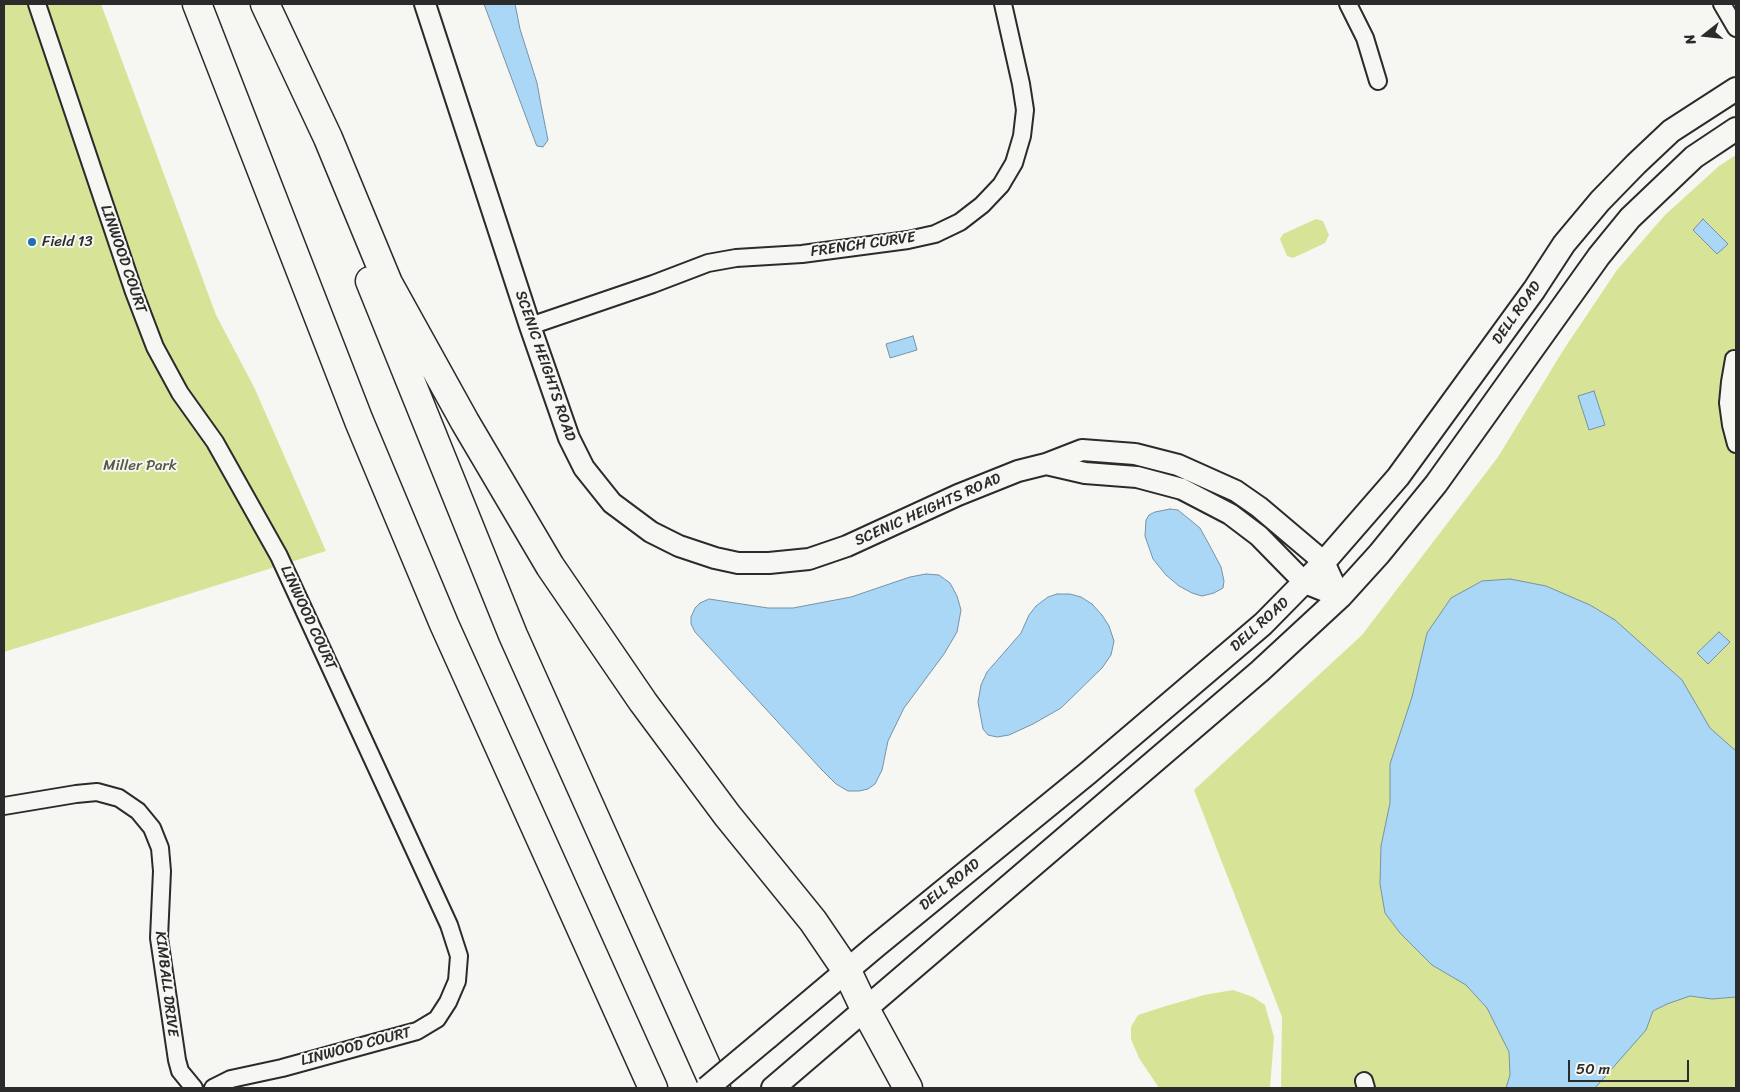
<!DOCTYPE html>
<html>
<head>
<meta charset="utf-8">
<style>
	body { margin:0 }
	#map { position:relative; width:1740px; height:1092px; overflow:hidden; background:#f6f6f2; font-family:Sriracha,sans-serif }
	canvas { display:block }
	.frame { position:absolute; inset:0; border:5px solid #2b2b2b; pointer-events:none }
	.north { position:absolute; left:1680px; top:10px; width:50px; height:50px; -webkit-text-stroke:4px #f6f6f2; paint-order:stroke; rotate:254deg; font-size:14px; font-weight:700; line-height:20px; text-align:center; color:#2b2b2b }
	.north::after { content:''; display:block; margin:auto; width:18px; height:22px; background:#2b2b2b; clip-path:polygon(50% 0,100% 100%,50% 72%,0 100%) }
	.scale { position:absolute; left:1568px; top:1060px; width:121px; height:22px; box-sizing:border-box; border:2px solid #2b2b2b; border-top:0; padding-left:6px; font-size:15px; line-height:18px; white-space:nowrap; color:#2b2b2b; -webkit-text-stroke:4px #f6f6f2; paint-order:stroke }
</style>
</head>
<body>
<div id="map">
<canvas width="1740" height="1092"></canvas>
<div class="frame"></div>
<div class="north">N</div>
<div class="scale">50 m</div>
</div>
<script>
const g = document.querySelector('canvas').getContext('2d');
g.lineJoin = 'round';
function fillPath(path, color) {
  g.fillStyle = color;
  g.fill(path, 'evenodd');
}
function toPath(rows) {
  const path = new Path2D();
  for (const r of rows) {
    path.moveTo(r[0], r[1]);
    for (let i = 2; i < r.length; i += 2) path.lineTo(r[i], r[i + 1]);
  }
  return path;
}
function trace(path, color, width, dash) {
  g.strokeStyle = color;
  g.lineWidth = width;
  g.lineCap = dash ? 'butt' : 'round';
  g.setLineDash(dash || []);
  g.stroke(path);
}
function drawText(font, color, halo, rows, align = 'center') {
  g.font = font + ' Sriracha,sans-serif';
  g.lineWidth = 4;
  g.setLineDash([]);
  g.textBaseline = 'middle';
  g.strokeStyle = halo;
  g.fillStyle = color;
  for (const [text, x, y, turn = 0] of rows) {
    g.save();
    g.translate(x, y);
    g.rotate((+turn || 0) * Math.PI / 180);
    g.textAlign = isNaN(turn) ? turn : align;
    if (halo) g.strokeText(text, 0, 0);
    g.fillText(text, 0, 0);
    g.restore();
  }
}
fillPath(toPath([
	[4,4,101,4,216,315,254,387,326,551,4,652],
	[1736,155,1736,1088,1281,1088,1282,1017,1194,790,1362,635,1498,457,1564,349,1617,270,1665,215,1719,166],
	[1316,219,1323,221,1329,235,1325,243,1293,258,1287,256,1280,239,1283,234],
	[1233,990,1253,997,1265,1005,1274,1037,1270,1088,1159,1088,1139,1058,1131,1039,1131,1027,1138,1015,1166,1006,1204,995]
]), '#d7e497');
const water = toPath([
	[484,4,515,4,520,29,537,83,541,105,548,140,543,147,537,146,536,144,484,4],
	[1703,219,1728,244,1717,254,1693,230,1703,219],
	[913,336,917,350,890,358,886,344,913,336],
	[1594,391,1605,425,1589,430,1578,396,1594,391],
	[1170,509,1178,510,1200,528,1211,548,1221,567,1224,581,1223,588,1214,593,1202,596,1192,593,1179,586,1166,575,1153,559,1145,536,1146,520,1149,515,1155,512,1170,509],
	[926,574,939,575,950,583,957,596,961,610,957,632,944,654,904,708,888,741,882,770,875,784,868,789,859,791,848,791,836,784,821,769,695,632,691,624,691,617,695,608,700,603,709,599,768,608,793,608,851,597,910,577,926,574],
	[1510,579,1546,586,1590,605,1615,620,1682,680,1710,728,1736,751,1736,997,1712,999,1690,996,1667,1004,1653,1011,1646,1030,1595,1088,1506,1088,1510,1075,1509,1052,1487,1008,1466,985,1432,965,1400,933,1385,913,1380,884,1381,846,1390,803,1390,764,1412,697,1427,633,1451,598,1482,581,1510,579],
	[1057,594,1070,594,1081,597,1092,604,1102,615,1109,626,1114,641,1111,655,1102,668,1061,708,1033,724,1009,735,997,737,988,735,983,729,978,702,981,685,987,672,1021,633,1029,615,1036,606,1048,597,1057,594],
	[1719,632,1730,642,1708,664,1697,653,1719,632]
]);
fillPath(water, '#aad7f6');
trace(water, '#7792a5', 1);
const minor = toPath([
	[37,4,134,292,155,347,180,393,215,442,279,556,449,925,459,956,457,981,448,1002,437,1019,417,1031,282,1068,231,1079,213,1088],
	[1348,4,1365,38,1378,81],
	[1722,4,1736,28],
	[530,326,653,284,708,263,736,258,802,254,908,240,935,234,960,222,982,205,1001,185,1014,163,1022,136,1025,110,1021,84,1003,4],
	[1734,359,1730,382,1728,403,1731,425,1736,444],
	[4,806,76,794,97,792,119,798,138,811,152,828,160,848,162,871,159,938,177,1060,180,1071,194,1088],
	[1364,1081,1366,1088]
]);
const tertiary = toPath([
	[425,4,530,326,569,438,584,468,612,503,651,532,679,546,715,558,738,563,769,563,809,559,847,546,958,495,1018,471,1046,464,1082,450,1135,454,1178,465,1236,491,1259,507,1324,562,1340,597],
	[1046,464,1085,473,1137,477,1182,489,1230,514,1259,536,1305,583,1340,597]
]);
const secondary = toPath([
	[768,1037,876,946,1088,773,1263,624,1324,562,1398,477,1534,290,1564,244,1600,201,1636,164,1671,131,1736,89],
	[773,1088,1260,671,1340,597,1379,554,1436,484,1599,256,1630,218,1694,157,1736,129]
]);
const motorway = toPath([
	[197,4,359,421,444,624,653,1088],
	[265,4,328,138,388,283,465,422,550,566,643,702,727,815,813,921,847,971,865,1009,908,1088],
	[370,281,513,635,716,1088]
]);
trace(minor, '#2b2b2b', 20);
trace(tertiary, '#2b2b2b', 24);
trace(secondary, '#2b2b2b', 26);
trace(motorway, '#2b2b2b', 31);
trace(minor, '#f6f6f2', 16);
trace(tertiary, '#f6f6f2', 20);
trace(secondary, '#f6f6f2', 22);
trace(motorway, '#f6f6f2', 28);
const secondaryBridge = toPath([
	[707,1088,768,1037]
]);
trace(secondaryBridge, '#2b2b2b', 26, []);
trace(secondaryBridge, '#f6f6f2', 22);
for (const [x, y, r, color] of [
	[32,242,5,"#1f6fb2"]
]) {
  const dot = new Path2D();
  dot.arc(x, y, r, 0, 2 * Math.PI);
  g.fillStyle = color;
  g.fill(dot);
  trace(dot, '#f6f6f2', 2);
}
drawText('15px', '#2b2b2b', '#f6f6f2', [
	["Field 13",42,242]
], 'left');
drawText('15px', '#2b2b2b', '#f6f6f2', [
	["FRENCH CURVE",863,245,-8],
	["LINWOOD COURT",123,259,71],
	["DELL ROAD",1517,313,-55],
	["SCENIC HEIGHTS ROAD",545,366,71],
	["SCENIC HEIGHTS ROAD",928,510,-24],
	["LINWOOD COURT",308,618,65],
	["DELL ROAD",1260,625,-42],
	["DELL ROAD",950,885,-39],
	["KIMBALL DRIVE",166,984,83],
	["LINWOOD COURT",356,1047,-15]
]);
drawText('15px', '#565946', '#f6f6f2', [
	["Miller Park",140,466]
]);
</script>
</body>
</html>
